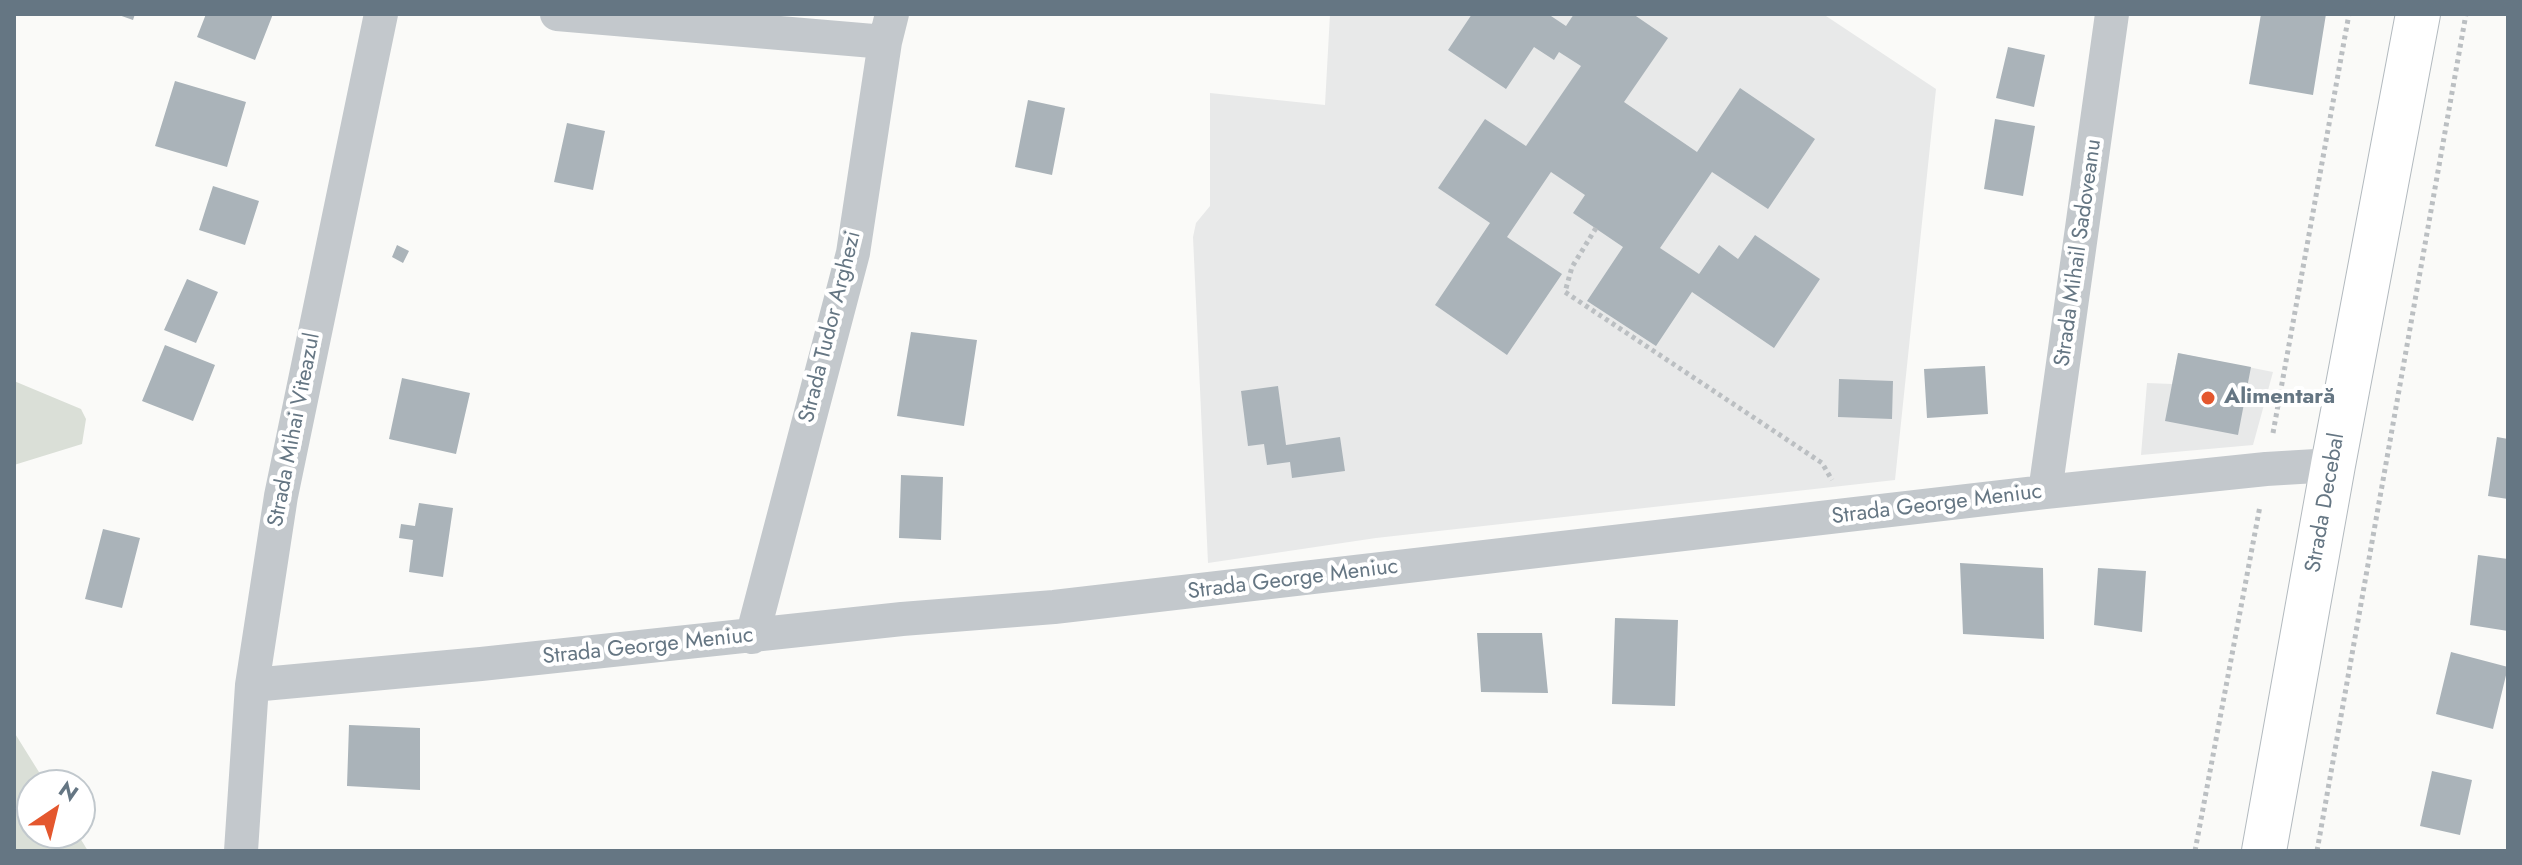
<!DOCTYPE html>
<html>
<head>
<meta charset="utf-8">
<style>
	body { margin:0 }
	#map { position:relative; width:2522px; height:865px; overflow:hidden; background:#fafaf8; font-family:Jost,sans-serif }
	canvas { display:block }
	.frame { position:absolute; inset:0; border:16px solid #657683; pointer-events:none }
	.north { position:absolute; left:16px; top:769px; width:80px; height:80px; box-sizing:border-box; background:#fff; border:2px solid #c1c8cd; border-radius:50%; rotate:35deg; font-size:22px; font-weight:700; line-height:32px; text-align:center; color:#657683 }
	.north::after { content:''; display:block; margin:auto; width:28px; height:36px; background:#e4572e; clip-path:polygon(50% 0,100% 100%,50% 72%,0 100%) }
</style>
</head>
<body>
<div id="map">
<canvas width="2522" height="865"></canvas>
<div class="frame"></div>
<div class="north">N</div>
</div>
<script>
const g = document.querySelector('canvas').getContext('2d');
g.lineJoin = 'round';
function fillPath(path, color) {
  g.fillStyle = color;
  g.fill(path, 'evenodd');
}
function toPath(rows) {
  const path = new Path2D();
  for (const r of rows) {
    path.moveTo(r[0], r[1]);
    for (let i = 2; i < r.length; i += 2) path.lineTo(r[i], r[i + 1]);
  }
  return path;
}
function trace(path, color, width, dash) {
  g.strokeStyle = color;
  g.lineWidth = width;
  g.lineCap = dash ? 'butt' : 'round';
  g.setLineDash(dash || []);
  g.stroke(path);
}
function drawText(font, color, halo, rows, align = 'center') {
  g.font = font + ' Jost,sans-serif';
  g.lineWidth = 8;
  g.setLineDash([]);
  g.textBaseline = 'middle';
  g.strokeStyle = halo;
  g.fillStyle = color;
  for (const [text, x, y, turn = 0] of rows) {
    g.save();
    g.translate(x, y);
    g.rotate((+turn || 0) * Math.PI / 180);
    g.textAlign = isNaN(turn) ? turn : align;
    if (halo) g.strokeText(text, 0, 0);
    g.fillText(text, 0, 0);
    g.restore();
  }
}
fillPath(toPath([
	[1330,14,1823,14,1936,89,1895,480,1376,538,1208,563,1193,237,1196,223,1210,206,1210,93,1325,105],
	[2178,353,2273,372,2253,445,2141,455,2147,383,2172,384]
]), '#e8e9e9');
fillPath(toPath([
	[14,381,81,409,86,419,82,444,14,465],
	[14,732,47,785,32,785,32,833,77,833,88,851,14,851]
]), '#dadfd7');
fillPath(toPath([
	[116,14,135,14,133,20],
	[206,14,273,14,255,60,197,37],
	[1472,14,1548,14,1566,26,1574,14,1633,14,1668,38,1624,102,1697,152,1740,88,1815,139,1768,209,1712,172,1660,248,1699,274,1719,245,1738,259,1755,235,1820,279,1774,348,1692,292,1656,346,1587,301,1623,247,1573,213,1585,195,1551,172,1507,237,1562,274,1507,355,1435,305,1490,223,1438,188,1485,119,1526,146,1581,66,1559,52,1554,60,1534,47,1506,89,1448,50],
	[2261,14,2326,14,2313,95,2249,84],
	[2008,47,2045,55,2034,107,1996,98],
	[175,81,246,102,227,167,155,146],
	[1028,100,1065,108,1052,175,1015,167],
	[1995,119,2035,126,2023,196,1984,189],
	[567,123,605,131,593,190,554,182],
	[213,186,259,201,245,245,199,230],
	[397,245,409,251,403,263,392,257],
	[187,279,218,292,196,343,164,330],
	[911,332,977,340,964,426,897,416],
	[165,345,215,365,193,421,142,401],
	[2178,353,2251,367,2238,435,2165,421],
	[1985,366,1988,414,1927,418,1924,369],
	[402,378,470,393,456,454,389,439],
	[1839,379,1893,381,1892,419,1838,417],
	[1278,386,1286,445,1340,437,1345,471,1292,478,1290,462,1267,465,1264,444,1248,446,1241,391],
	[2497,437,2508,439,2508,499,2488,496],
	[901,475,943,477,941,540,899,538],
	[419,503,453,508,443,577,409,572,413,540,399,538,401,524,415,526],
	[103,529,140,538,122,608,85,599],
	[2478,555,2508,559,2508,631,2470,625],
	[1960,563,2043,568,2044,639,1963,634],
	[2098,568,2146,571,2142,632,2094,625],
	[1615,618,1678,620,1675,706,1612,704],
	[1477,633,1542,633,1548,693,1481,692],
	[2451,652,2508,667,2493,729,2436,714],
	[349,725,420,728,420,790,347,786],
	[2432,771,2472,780,2460,835,2420,826]
]), '#aab3b9');
const secondary = toPath([
	[2264,851,2333,465,2418,14]
]);
trace(secondary, '#b3babf', 46);
trace(toPath([
	[1596,228,1572,267,1565,292,1822,463,1832,480],
	[2273,433,2349,14],
	[2195,851,2260,506],
	[2317,851,2466,14]
]), '#bbbfc2', 5, [4, 4]);
trace(toPath([
	[557,14,885,42],
	[2045,492,2112,14],
	[752,637,853,253,885,42,892,14],
	[252,685,481,664,902,619,1054,607,2045,492,2266,469,2333,465],
	[241,851,252,685,281,496,381,14]
]), '#c3c8cc', 34);
trace(secondary, '#fff', 44);
for (const [x, y, r, color] of [
	[2208,398,8,"#e4572e"]
]) {
  const dot = new Path2D();
  dot.arc(x, y, r, 0, 2 * Math.PI);
  g.fillStyle = color;
  g.fill(dot);
  trace(dot, '#fff', 3);
}
drawText('22px', '#657683', '#fff', [
	["Strada Mihail Sadoveanu",2079,253,-82],
	["Strada Tudor Arghezi",831,327,-76],
	["Strada Mihai Viteazul",295,430,-79],
	["Strada Decebal",2326,503,-80],
	["Strada George Meniuc",1937,505,-7],
	["Strada George Meniuc",1293,580,-7],
	["Strada George Meniuc",648,647,-6]
]);
drawText('bold 22px', '#657683', '#fff', [
	["Alimentară",2224,398]
], 'left');
</script>
</body>
</html>
